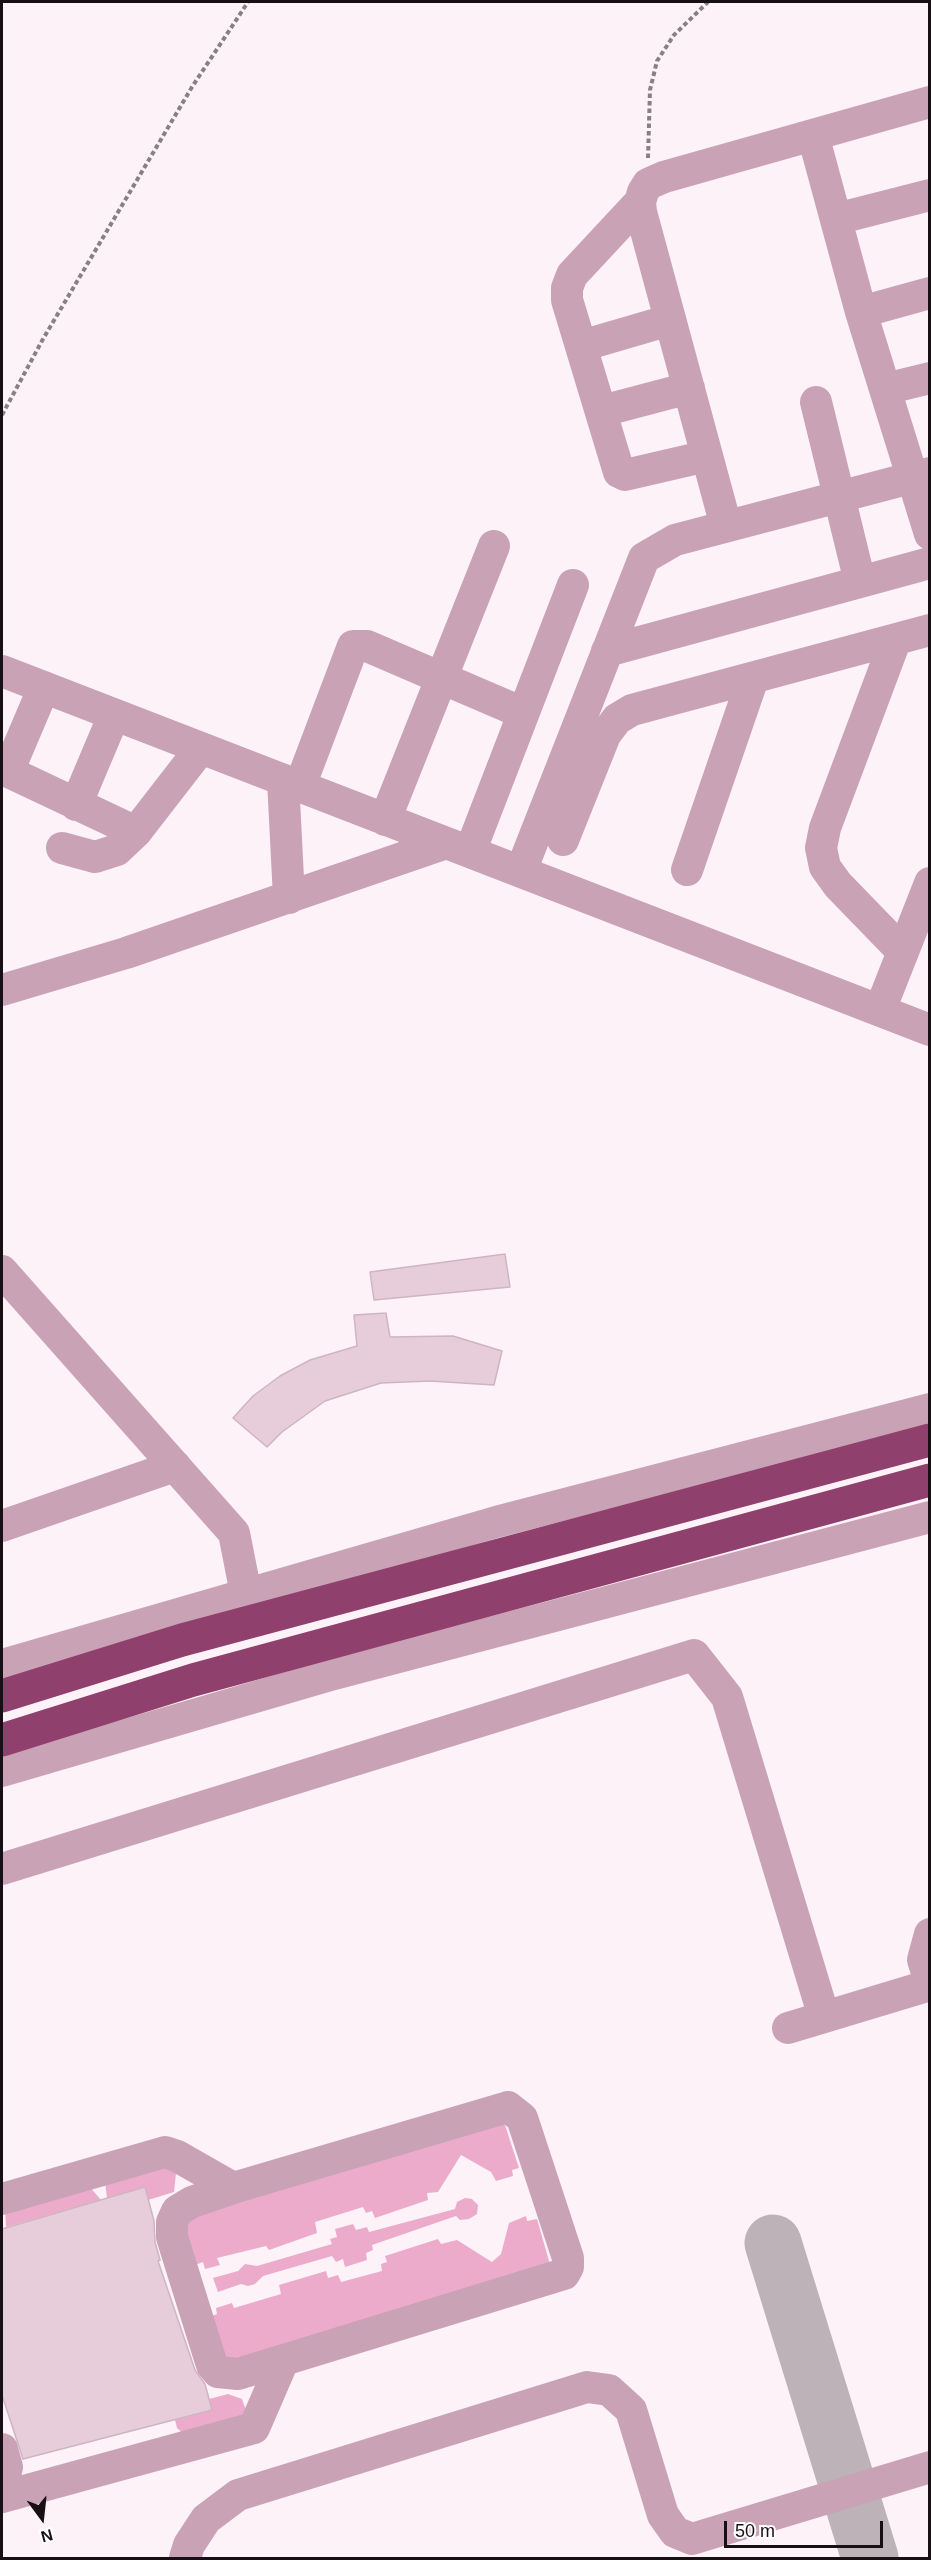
<!DOCTYPE html>
<html>
<head>
<meta charset="utf-8">
<style>
	body { margin:0 }
	#map { position:relative; width:931px; height:2560px; overflow:hidden; background:#fdf2f7; font-family:Helvetica,sans-serif }
	canvas { display:block }
	.frame { position:absolute; inset:0; border:3px solid #180f14; pointer-events:none }
	.north { position:absolute; left:12px; top:2488px; width:60px; height:60px; -webkit-text-stroke:4px #fff; paint-order:stroke; rotate:165deg; font-size:16px; font-weight:700; line-height:24px; text-align:center; color:#180f14 }
	.north::after { content:''; display:block; margin:auto; width:21px; height:27px; background:#180f14; clip-path:polygon(50% 0,100% 100%,50% 72%,0 100%) }
	.scale { position:absolute; left:724px; top:2521px; width:159px; height:27px; box-sizing:border-box; border:3px solid #180f14; border-top:0; padding-left:8px; font-size:18px; line-height:21px; white-space:nowrap; color:#180f14; -webkit-text-stroke:4px #fff; paint-order:stroke }
</style>
</head>
<body>
<div id="map">
<canvas width="931" height="2560"></canvas>
<div class="frame"></div>
<div class="north">N</div>
<div class="scale">50 m</div>
</div>
<script>
const g = document.querySelector('canvas').getContext('2d');
g.lineJoin = 'round';
function fillPath(path, color) {
  g.fillStyle = color;
  g.fill(path, 'evenodd');
}
function toPath(rows) {
  const path = new Path2D();
  for (const r of rows) {
    path.moveTo(r[0], r[1]);
    for (let i = 2; i < r.length; i += 2) path.lineTo(r[i], r[i + 1]);
  }
  return path;
}
function trace(path, color, width, dash) {
  g.strokeStyle = color;
  g.lineWidth = width;
  g.lineCap = dash ? 'butt' : 'round';
  g.setLineDash(dash || []);
  g.stroke(path);
}
fillPath(toPath([
	[502,2116,519,2168,512,2170,513,2176,496,2181,491,2172,461,2155,438,2192,427,2193,428,2200,375,2218,372,2211,366,2213,363,2207,315,2222,317,2233,269,2250,266,2246,217,2258,220,2265,205,2269,203,2262,195,2265,181,2225,185,2217],
	[161,2158,176,2173,174,2192,148,2200,144,2187,107,2198,105,2182],
	[89,2186,101,2200,6,2227,5,2208],
	[465,2198,472,2199,478,2205,477,2214,469,2219,460,2220,456,2216,372,2245,373,2250,366,2253,367,2260,345,2267,343,2259,336,2262,332,2256,263,2276,255,2284,248,2286,241,2284,218,2292,213,2278,238,2271,245,2264,257,2266,332,2244,330,2239,337,2237,335,2229,353,2224,356,2230,367,2227,369,2232,455,2209,457,2202],
	[526,2216,527,2221,537,2219,551,2268,227,2362,212,2316,217,2314,216,2308,232,2303,234,2308,281,2294,279,2285,326,2271,328,2278,338,2275,341,2282,382,2271,381,2264,387,2262,385,2256,438,2239,441,2244,457,2240,492,2262,501,2254,509,2223],
	[228,2394,242,2399,249,2419,186,2436,177,2428,175,2420,212,2410,209,2399]
]), '#edabcc');
trace(toPath([
	[773,2243,870,2558]
]), '#bcb2b7', 57);
const building = toPath([
	[505,1254,510,1287,374,1300,370,1272,505,1254],
	[386,1313,390,1337,453,1336,502,1351,494,1385,430,1381,381,1383,325,1401,282,1432,267,1447,233,1418,253,1396,280,1376,310,1360,357,1346,354,1315,386,1313],
	[145,2187,154,2221,155,2242,160,2260,158,2261,195,2370,205,2384,212,2410,23,2459,2,2395,2,2229,145,2187]
]);
fillPath(building, '#e7cdd9');
trace(building, '#ceb5c1', 1.5);
trace(toPath([
	[648,158,650,90,657,61,674,35,708,2],
	[2,415,43,339,192,87,248,2]
]), '#897f84', 4, [4.5, 3]);
trace(toPath([
	[813,135,861,312,930,534],
	[640,202,572,275,567,288,567,300,619,472,625,475,707,456],
	[836,219,930,195],
	[861,312,930,293],
	[581,346,670,320],
	[885,389,930,378],
	[816,402,860,582],
	[602,411,689,388],
	[726,526,641,212,640,202,643,192,648,184,664,177,930,102],
	[895,641,825,828,821,848,825,867,838,885,903,952],
	[607,651,930,563],
	[2,671,930,1030],
	[44,687,10,767,11,773,136,832],
	[283,780,289,898],
	[300,786,353,646,367,646,523,713],
	[76,805,114,715],
	[385,820,494,546],
	[563,840,605,735,617,719,632,710,930,630],
	[62,848,95,857,117,850,136,832,201,748],
	[470,852,573,585],
	[687,870,753,678],
	[521,871,644,558,675,540,930,473],
	[2,990,126,953,446,843],
	[880,1010,930,883],
	[2,1271,234,1533,246,1594],
	[2,1526,175,1466],
	[2,1665,496,1522,930,1409],
	[2,1771,334,1674,930,1517],
	[2,1869,694,1655,727,1697,824,2017],
	[930,1934,923,1960,930,1982],
	[788,2028,930,1985],
	[508,2107,522,2118,568,2258,568,2267,564,2274,238,2374,218,2372,212,2365,172,2237,172,2222,177,2211,192,2202,233,2188,508,2107],
	[2,2199,165,2152,177,2156,233,2188],
	[2,2449,7,2467,2,2487],
	[2,2497,254,2428,283,2361],
	[185,2558,189,2545,206,2519,238,2495,587,2387,609,2390,631,2410,663,2515,675,2532,692,2539,930,2467]
]), '#caa2b5', 32);
trace(toPath([
	[2,1696,182,1640,930,1440],
	[2,1740,193,1680,930,1480]
]), '#90406c', 33);
</script>
</body>
</html>
